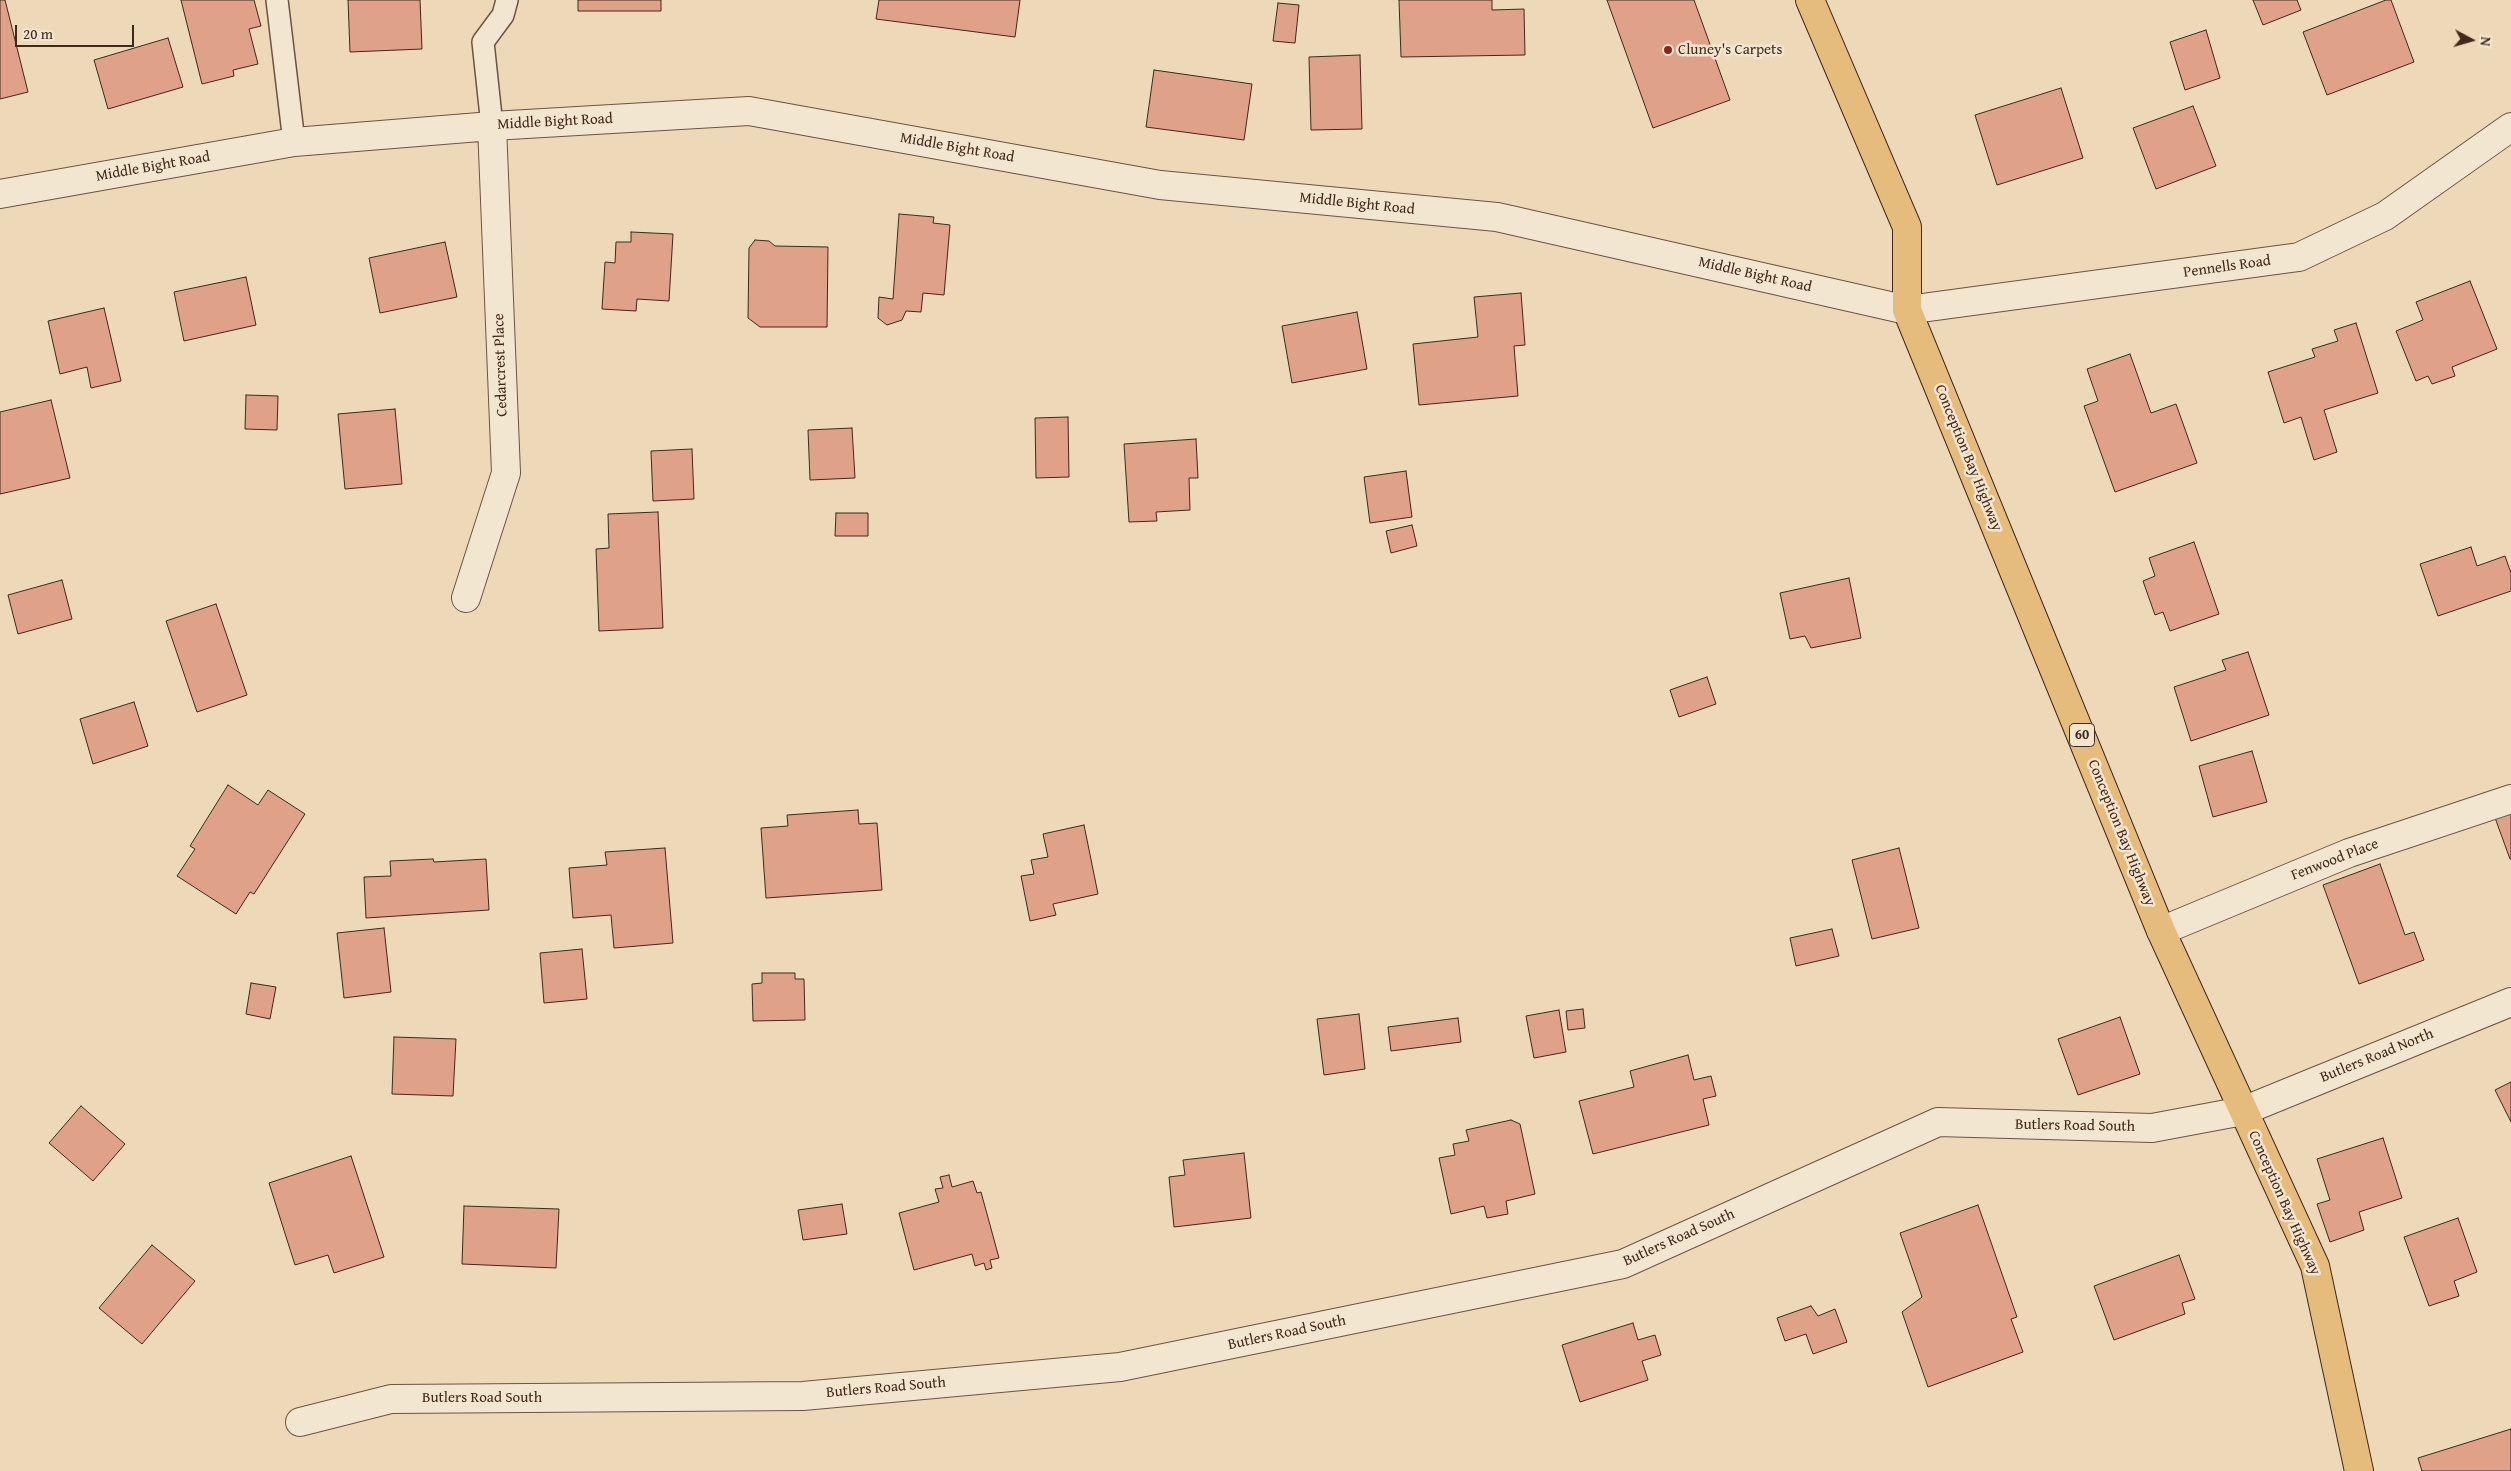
<!DOCTYPE html>
<html>
<head>
<meta charset="utf-8">
<style>
	body { margin:0 }
	#map { position:relative; width:2511px; height:1471px; overflow:hidden; background:#edd9b8; font-family:"Gentium Book Plus",serif }
	canvas { display:block }
	.north { position:absolute; left:2446px; top:15px; width:50px; height:50px; -webkit-text-stroke:4px #f3e6d1; paint-order:stroke; rotate:96deg; font-size:14px; font-weight:700; line-height:20px; text-align:center; color:#40281b }
	.north::after { content:''; display:block; margin:auto; width:18px; height:22px; background:#40281b; clip-path:polygon(50% 0,100% 100%,50% 72%,0 100%) }
	.scale { position:absolute; left:15px; top:25px; width:119px; height:22px; box-sizing:border-box; border:2px solid #40281b; border-top:0; padding-left:6px; font-size:15px; line-height:18px; white-space:nowrap; color:#40281b; -webkit-text-stroke:4px #f3e6d1; paint-order:stroke }
</style>
</head>
<body>
<div id="map">
<canvas width="2511" height="1471"></canvas>
<div class="north">N</div>
<div class="scale">20 m</div>
</div>
<script>
const g = document.querySelector('canvas').getContext('2d');
g.lineJoin = 'round';
function fillPath(path, color) {
  g.fillStyle = color;
  g.fill(path, 'evenodd');
}
function toPath(rows) {
  const path = new Path2D();
  for (const r of rows) {
    path.moveTo(r[0], r[1]);
    for (let i = 2; i < r.length; i += 2) path.lineTo(r[i], r[i + 1]);
  }
  return path;
}
function trace(path, color, width, dash) {
  g.strokeStyle = color;
  g.lineWidth = width;
  g.lineCap = dash ? 'butt' : 'round';
  g.setLineDash(dash || []);
  g.stroke(path);
}
function drawText(font, color, halo, rows, align = 'center') {
  g.font = font + ' "Gentium Book Plus",serif';
  g.lineWidth = 5;
  g.setLineDash([]);
  g.textBaseline = 'middle';
  g.strokeStyle = halo;
  g.fillStyle = color;
  for (const [text, x, y, turn = 0] of rows) {
    g.save();
    g.translate(x, y);
    g.rotate((+turn || 0) * Math.PI / 180);
    g.textAlign = isNaN(turn) ? turn : align;
    if (halo) g.strokeText(text, 0, 0);
    g.fillText(text, 0, 0);
    g.restore();
  }
}
const building = toPath([
	[0,0,5,0,28,92,0,99,0,0],
	[181,0,254,0,261,26,249,29,258,64,233,70,234,76,202,84,181,0],
	[348,0,420,0,422,49,350,52,348,0],
	[578,0,661,0,661,11,578,11,578,0],
	[879,0,1020,0,1015,37,876,19,879,0],
	[1399,0,1492,0,1492,10,1524,9,1525,55,1401,57,1399,0],
	[1607,0,1694,0,1730,100,1653,128,1607,0],
	[2253,0,2297,0,2301,10,2263,25,2253,0],
	[2386,0,2391,0,2414,62,2327,95,2303,32,2386,0],
	[1278,3,1299,5,1295,43,1273,41,1278,3],
	[2206,30,2220,78,2185,90,2170,42,2206,30],
	[168,38,183,87,108,109,94,60,168,38],
	[1360,55,1362,129,1311,130,1309,57,1360,55],
	[1154,70,1252,84,1244,140,1146,127,1154,70],
	[2061,88,2083,158,1997,185,1975,115,2061,88],
	[2193,106,2216,166,2156,189,2133,128,2193,106],
	[899,214,934,217,933,223,950,225,944,295,923,293,921,312,906,311,902,320,887,325,878,318,879,297,893,299,899,214],
	[631,232,673,234,669,301,637,299,636,311,602,309,605,262,615,263,616,242,631,242,631,232],
	[755,240,769,241,775,246,828,247,827,327,760,327,748,318,749,248,755,240],
	[445,242,457,297,380,313,369,258,445,242],
	[246,277,256,325,184,341,174,292,246,277],
	[2470,281,2497,349,2452,367,2455,376,2432,384,2428,376,2416,381,2396,331,2423,320,2416,302,2470,281],
	[1521,293,1525,345,1514,346,1518,396,1419,405,1413,344,1478,337,1474,297,1521,293],
	[104,308,121,381,91,388,87,367,60,374,48,321,104,308],
	[1357,312,1367,369,1292,383,1282,326,1357,312],
	[2356,323,2378,393,2324,410,2337,452,2314,460,2301,417,2284,423,2268,372,2315,357,2312,349,2338,341,2334,330,2356,323],
	[2130,354,2151,413,2176,404,2197,463,2115,492,2084,406,2098,401,2087,369,2130,354],
	[246,395,278,396,277,430,245,429,246,395],
	[51,400,70,478,0,494,0,412,51,400],
	[395,409,402,484,345,489,338,414,395,409],
	[1068,417,1069,477,1036,478,1035,418,1068,417],
	[852,428,855,478,810,480,808,430,852,428],
	[1196,439,1198,478,1189,478,1190,510,1156,512,1157,521,1129,522,1124,444,1196,439],
	[692,449,694,499,653,501,651,451,692,449],
	[1406,471,1412,517,1370,523,1364,477,1406,471],
	[658,512,663,628,599,631,596,549,609,548,608,514,658,512],
	[836,513,868,513,868,536,835,536,836,513],
	[1412,525,1417,546,1391,553,1386,531,1412,525],
	[2194,542,2219,614,2170,631,2163,612,2155,615,2143,581,2155,576,2149,558,2194,542],
	[2471,547,2477,566,2505,556,2511,573,2511,591,2438,616,2420,564,2471,547],
	[1849,578,1861,638,1811,648,1805,636,1790,639,1780,593,1849,578],
	[62,580,72,619,18,634,8,595,62,580],
	[216,604,247,695,197,712,166,621,216,604],
	[2248,652,2269,715,2191,741,2174,687,2226,670,2222,660,2248,652],
	[1707,677,1716,704,1679,717,1670,690,1707,677],
	[134,702,148,746,93,764,80,719,134,702],
	[2252,751,2267,802,2213,817,2199,766,2252,751],
	[228,785,258,805,268,790,305,814,254,894,250,892,236,914,177,876,195,849,190,846,228,785],
	[2511,808,2511,859,2510,859,2494,815,2511,808],
	[858,810,859,824,877,823,882,890,766,898,761,828,788,826,787,815,858,810],
	[1084,825,1098,894,1053,904,1056,915,1030,921,1021,876,1034,874,1031,860,1048,857,1043,834,1084,825],
	[665,848,673,943,614,948,611,915,573,918,569,868,607,865,605,852,665,848],
	[1899,848,1919,928,1872,939,1852,860,1899,848],
	[433,859,434,862,486,859,489,910,366,918,364,877,391,876,390,861,433,859],
	[2380,864,2405,935,2414,932,2424,960,2359,984,2323,885,2380,864],
	[384,928,391,992,344,998,337,933,384,928],
	[1832,929,1839,956,1796,966,1790,938,1832,929],
	[582,949,587,999,544,1003,540,953,582,949],
	[762,973,795,973,795,979,804,979,805,1020,753,1021,752,984,762,983,762,973],
	[251,983,276,987,270,1019,246,1014,251,983],
	[1583,1009,1585,1028,1568,1030,1566,1011,1583,1009],
	[1559,1010,1566,1052,1534,1058,1526,1016,1559,1010],
	[1359,1014,1365,1069,1324,1075,1317,1019,1359,1014],
	[2120,1017,2140,1074,2078,1095,2058,1039,2120,1017],
	[1458,1018,1461,1042,1391,1051,1388,1027,1458,1018],
	[394,1037,456,1039,453,1096,392,1094,394,1037],
	[1688,1055,1694,1080,1711,1076,1716,1096,1703,1099,1709,1125,1593,1154,1579,1101,1634,1087,1630,1071,1688,1055],
	[2511,1082,2511,1122,2495,1090,2511,1082],
	[81,1106,125,1144,93,1181,49,1143,81,1106],
	[1511,1120,1520,1124,1535,1194,1506,1201,1508,1214,1487,1218,1484,1206,1451,1214,1439,1158,1455,1155,1453,1144,1469,1141,1466,1130,1511,1120],
	[2383,1138,2402,1198,2359,1212,2364,1230,2330,1242,2317,1204,2330,1200,2317,1159,2383,1138],
	[1244,1153,1251,1218,1174,1227,1169,1177,1185,1175,1183,1160,1244,1153],
	[351,1156,384,1257,334,1273,328,1255,295,1265,269,1183,351,1156],
	[949,1175,952,1187,973,1181,977,1193,981,1192,999,1258,990,1260,992,1268,986,1270,984,1263,975,1266,972,1254,914,1270,899,1213,939,1202,935,1189,943,1188,940,1177,949,1175],
	[842,1204,847,1234,803,1240,798,1210,842,1204],
	[1978,1205,2017,1317,2011,1319,2023,1352,1928,1387,1902,1312,1922,1297,1900,1233,1978,1205],
	[464,1206,559,1209,556,1268,462,1264,464,1206],
	[2458,1218,2477,1272,2454,1281,2459,1296,2429,1306,2404,1237,2458,1218],
	[152,1245,195,1281,142,1344,99,1308,152,1245],
	[2179,1255,2195,1299,2182,1303,2185,1314,2114,1340,2094,1286,2179,1255],
	[1811,1306,1818,1316,1835,1309,1847,1342,1813,1354,1806,1334,1785,1341,1777,1318,1811,1306],
	[1633,1323,1638,1340,1655,1335,1661,1355,1642,1361,1648,1380,1580,1402,1562,1345,1633,1323],
	[2511,1429,2511,1471,2422,1471,2418,1458,2511,1429]
]);
fillPath(building, '#e0a189');
trace(building, '#40281b', 1);
const service = toPath([
	[277,0,294,142],
	[492,126,483,42,503,15,507,0]
]);
const minor = toPath([
	[0,194,294,142,492,126,749,111,1160,185,1497,217,1907,310,2299,257,2385,216,2511,127],
	[466,598,506,473,492,126],
	[2161,931,2349,853,2511,799],
	[300,1422,391,1399,803,1396,1120,1367,1623,1264,1938,1122,2152,1128,2243,1111,2511,1002]
]);
const primary = toPath([
	[1810,0,1907,227,1907,310,2161,931,2315,1266,2359,1471]
]);
trace(service, '#6b5442', 24);
trace(minor, '#6b5442', 30);
trace(primary, '#40281b', 30);
trace(service, '#f3e6d1', 21);
trace(minor, '#f3e6d1', 28);
trace(primary, '#e6bc7c', 28);
for (const [x, y, r, color] of [
	[1668,50,5,"#8f2418"]
]) {
  const dot = new Path2D();
  dot.arc(x, y, r, 0, 2 * Math.PI);
  g.fillStyle = color;
  g.fill(dot);
  trace(dot, '#f3e6d1', 2);
}
for (const [x, y, w] of [
	[2082,735,25]
]) {
  const box = new Path2D();
  box.roundRect(x - w / 2, y - 11.5, w, 23, 4);
  g.fillStyle = '#f3e6d1';
  g.fill(box);
  trace(box, '#40281b', 1);
}
drawText('bold 14px', '#40281b', null, [
	["60",2082,735]
]);
drawText('15px', '#40281b', '#f3e6d1', [
	["Cluney's Carpets",1678,50]
], 'left');
drawText('15px', '#40281b', '#f3e6d1', [
	["Middle Bight Road",555,122,-3],
	["Middle Bight Road",957,148,10],
	["Middle Bight Road",153,167,-10],
	["Middle Bight Road",1357,204,6],
	["Pennells Road",2227,267,-8],
	["Middle Bight Road",1755,275,13],
	["Cedarcrest Place",501,365,-92],
	["Conception Bay Highway",1968,458,68],
	["Conception Bay Highway",2121,833,68],
	["Fenwood Place",2335,860,-21],
	["Butlers Road North",2377,1056,-22],
	["Butlers Road South",2075,1126,1],
	["Conception Bay Highway",2284,1203,66],
	["Butlers Road South",1679,1238,-24],
	["Butlers Road South",1287,1333,-12],
	["Butlers Road South",886,1388,-5],
	["Butlers Road South",482,1398]
]);
</script>
</body>
</html>
